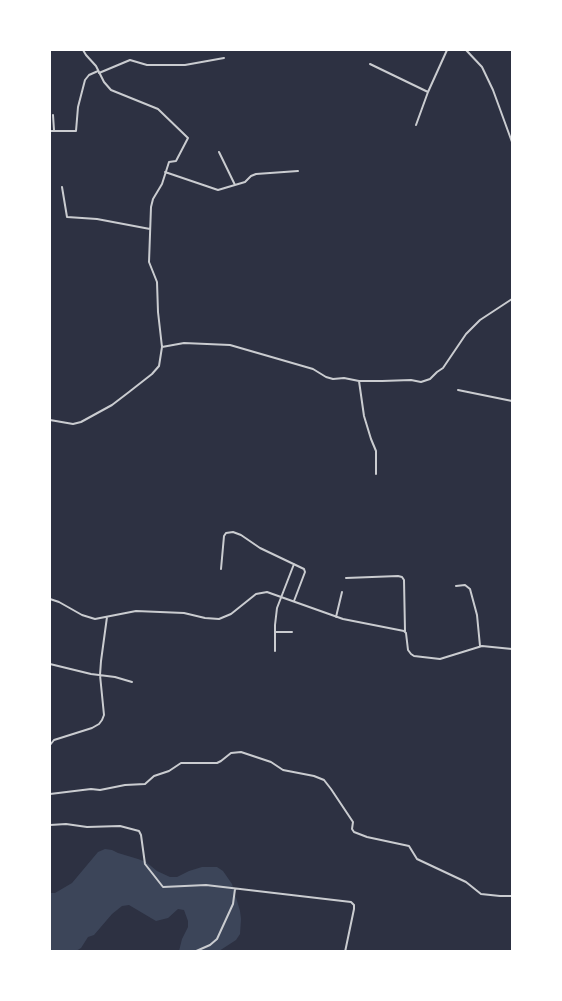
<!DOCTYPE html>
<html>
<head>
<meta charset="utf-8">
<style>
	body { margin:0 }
	#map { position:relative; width:562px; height:1001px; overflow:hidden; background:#2d3142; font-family:"Nunito Sans",sans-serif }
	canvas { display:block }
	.frame { position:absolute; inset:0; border:51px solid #fff; pointer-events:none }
</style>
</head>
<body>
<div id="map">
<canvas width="562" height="1001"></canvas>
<div class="frame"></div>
</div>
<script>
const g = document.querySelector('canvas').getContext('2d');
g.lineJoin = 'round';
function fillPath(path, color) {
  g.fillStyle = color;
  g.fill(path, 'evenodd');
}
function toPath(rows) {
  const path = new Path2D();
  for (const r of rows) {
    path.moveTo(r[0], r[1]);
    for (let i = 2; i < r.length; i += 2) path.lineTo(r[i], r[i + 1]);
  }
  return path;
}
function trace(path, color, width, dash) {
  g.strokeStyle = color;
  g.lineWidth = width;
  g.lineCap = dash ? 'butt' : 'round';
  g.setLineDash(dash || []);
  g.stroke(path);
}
fillPath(toPath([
	[105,849,112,850,118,853,138,859,146,862,157,871,170,877,177,877,189,871,202,867,217,867,223,871,232,884,240,911,241,919,240,934,236,940,219,951,179,951,182,939,188,927,188,921,184,910,178,909,168,918,156,921,129,905,122,906,112,914,94,935,88,937,81,948,76,951,51,951,50,950,50,893,55,893,72,883,98,852]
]), '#3c4559');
trace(toPath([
	[466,50,482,67,493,90,512,142],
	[370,64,428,92],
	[99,73,130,60,147,65,185,65,224,58],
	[53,115,54,130],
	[416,125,428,92,447,50],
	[50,131,76,131,78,107,85,80,89,75,98,71],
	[219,152,235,185],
	[165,172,218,190,245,182,251,176,256,174,298,171],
	[62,187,67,217,97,219,150,229],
	[162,347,184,343,230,345,313,369,326,377,333,379,344,378,359,381,382,381,411,380,421,382,430,379,437,372,443,368,466,334,480,320,512,299],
	[359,381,364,416,371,439,376,451,376,474],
	[458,390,512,401],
	[50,420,73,424,81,422,112,405,129,392,152,374,159,366,162,347,158,312,157,282,149,262,151,207,153,199,162,184,169,162,176,161,188,138,158,109,111,90,104,82,96,66,86,55,83,50],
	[221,569,224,536,226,533,233,532,241,535,260,548,304,569,305,572,294,601],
	[346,578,398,576,402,577,404,580,405,631],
	[456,586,465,585,470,589,477,615,480,646],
	[50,599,59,602,82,615,95,619,136,611,184,613,205,618,219,619,231,614,256,594,267,592,343,619,404,631,406,633,408,650,411,654,414,656,440,659,482,646,512,649],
	[336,617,342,592],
	[275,632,292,632],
	[275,651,275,625,277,608,294,564],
	[50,664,91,674,115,677,132,682],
	[50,745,54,740,92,728,99,724,102,720,104,715,100,675,101,661,107,617],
	[50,794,91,789,100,790,125,785,145,784,154,776,169,771,181,763,217,763,221,761,231,753,241,752,271,762,283,770,314,776,324,780,331,789,353,822,352,829,354,832,367,837,409,846,417,859,466,882,481,894,500,896,512,896],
	[50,825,66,824,87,827,120,826,139,831,141,835,145,864,163,887,206,885,351,902,354,905,354,909,345,952],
	[194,952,210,945,217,939,233,904,235,889]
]), '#caccd0', 2);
</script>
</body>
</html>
